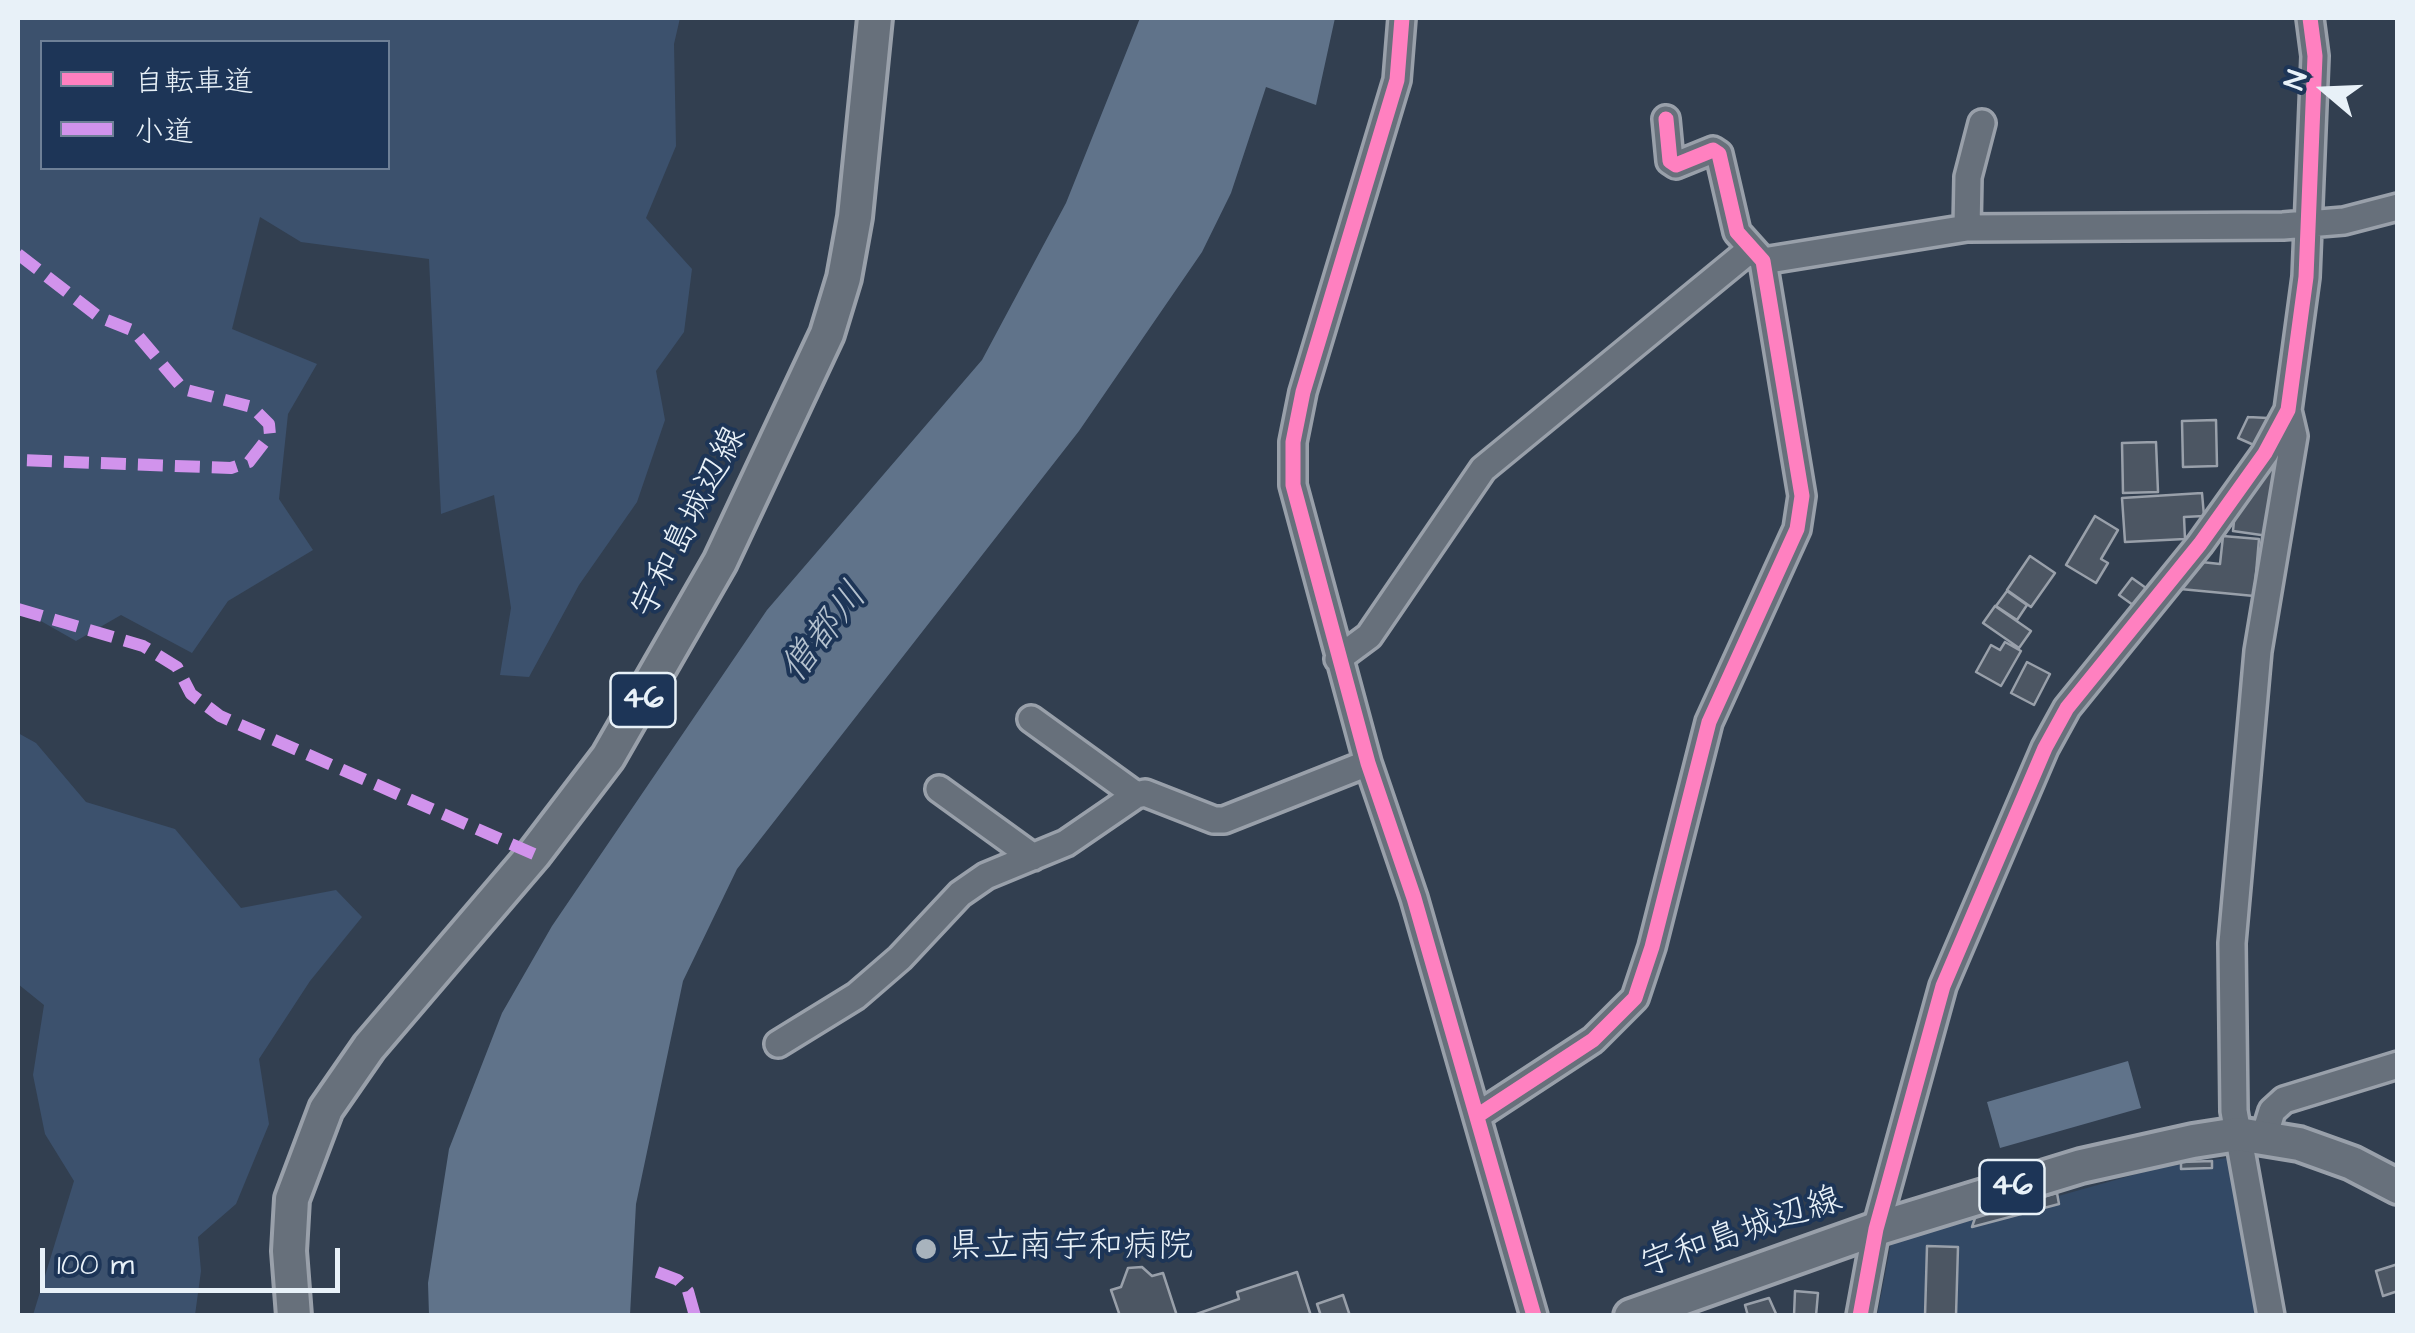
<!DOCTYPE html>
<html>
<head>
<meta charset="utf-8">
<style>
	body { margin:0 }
	#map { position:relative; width:2415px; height:1333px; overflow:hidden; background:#323f50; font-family:"Architects Daughter","Klee One",sans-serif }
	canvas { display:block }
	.frame { position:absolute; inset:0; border:20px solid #e8f1f8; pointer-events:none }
	.legend { position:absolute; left:40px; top:40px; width:350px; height:130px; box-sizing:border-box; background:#1d3557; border:2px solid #6e8097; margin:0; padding:12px 18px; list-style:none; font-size:30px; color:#e8f1f8 }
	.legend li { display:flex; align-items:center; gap:20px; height:50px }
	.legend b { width:50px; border:2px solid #6e8097 }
	.north { position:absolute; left:2275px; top:40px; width:100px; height:100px; -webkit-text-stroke:8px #1d3557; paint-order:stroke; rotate:289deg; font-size:28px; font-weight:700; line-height:40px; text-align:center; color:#e8f1f8 }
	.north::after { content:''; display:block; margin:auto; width:35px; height:45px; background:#e8f1f8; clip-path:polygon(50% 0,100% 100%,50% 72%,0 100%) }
	.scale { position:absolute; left:40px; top:1248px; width:300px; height:45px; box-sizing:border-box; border:5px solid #e8f1f8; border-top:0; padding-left:12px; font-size:30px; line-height:35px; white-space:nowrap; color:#e8f1f8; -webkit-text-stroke:8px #1d3557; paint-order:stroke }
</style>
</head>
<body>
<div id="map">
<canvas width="2415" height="1333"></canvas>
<div class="frame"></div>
<ul class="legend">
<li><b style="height:12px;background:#ff80c0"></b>自転車道</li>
<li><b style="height:12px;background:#d193ec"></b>小道</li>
</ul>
<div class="north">N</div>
<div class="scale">100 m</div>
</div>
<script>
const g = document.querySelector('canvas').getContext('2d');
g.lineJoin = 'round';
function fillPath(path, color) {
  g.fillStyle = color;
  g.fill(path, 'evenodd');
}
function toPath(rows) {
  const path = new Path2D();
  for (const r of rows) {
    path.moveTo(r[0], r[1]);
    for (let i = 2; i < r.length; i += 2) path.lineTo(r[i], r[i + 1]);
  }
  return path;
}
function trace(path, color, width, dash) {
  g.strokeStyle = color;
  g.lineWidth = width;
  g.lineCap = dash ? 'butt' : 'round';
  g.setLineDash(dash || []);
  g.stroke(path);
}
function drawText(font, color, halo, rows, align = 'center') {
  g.font = font + ' "Architects Daughter","Klee One",sans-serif';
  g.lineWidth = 8;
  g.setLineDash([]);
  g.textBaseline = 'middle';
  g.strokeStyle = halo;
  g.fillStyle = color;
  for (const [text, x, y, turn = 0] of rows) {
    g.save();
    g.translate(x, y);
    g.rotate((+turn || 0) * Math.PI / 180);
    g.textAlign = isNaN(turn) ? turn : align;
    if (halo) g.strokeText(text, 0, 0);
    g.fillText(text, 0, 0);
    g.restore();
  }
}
fillPath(toPath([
	[2233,1157,2263,1315,1877,1316,1891,1243,2158,1168]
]), '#334965');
fillPath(toPath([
	[18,18,680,18,674,44,676,146,646,218,692,269,684,332,656,371,665,420,637,502,579,585,529,677,500,675,511,608,494,495,441,514,429,259,301,242,260,217,232,329,317,364,288,414,279,499,313,550,228,601,192,653,121,615,76,641,18,608],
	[42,42,388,42,388,168,42,168],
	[18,733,36,743,86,802,175,829,241,908,336,890,362,917,310,981,259,1059,269,1124,236,1204,198,1237,201,1271,195,1315,33,1315,74,1181,45,1134,33,1075,44,1005,18,984]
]), '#3c516d');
fillPath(toPath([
	[1140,18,1335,18,1316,105,1266,87,1231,193,1202,252,1079,431,737,869,683,981,636,1204,630,1315,429,1315,428,1283,449,1149,502,1013,552,926,767,610,982,360,1066,203],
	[2128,1061,2141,1108,2000,1148,1987,1102]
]), '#60738a');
const building = toPath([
	[2248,417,2268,418,2256,446,2238,438,2248,417],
	[2216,420,2217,466,2183,467,2182,421,2216,420],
	[2156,442,2158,492,2123,493,2122,443,2156,442],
	[2282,443,2268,536,2233,531,2235,511,2282,443],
	[2202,493,2204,516,2184,517,2185,539,2125,542,2122,498,2202,493],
	[2095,516,2118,530,2101,559,2108,563,2096,583,2066,565,2095,516],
	[2223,536,2259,539,2254,596,2170,588,2192,561,2220,564,2223,536],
	[2030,556,2055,573,2031,607,2007,590,2030,556],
	[2132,578,2146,588,2133,605,2119,595,2132,578],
	[2007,591,2027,605,2017,620,1996,606,2007,591],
	[1995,606,2031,631,2019,648,1983,623,1995,606],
	[2005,642,2021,651,2001,686,1976,672,1991,645,2000,650,2005,642],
	[2027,662,2050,674,2034,705,2011,693,2027,662],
	[2212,1161,2212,1168,2181,1169,2181,1162,2212,1161],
	[2057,1193,2059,1204,1972,1227,1976,1215,2057,1193],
	[1927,1246,1958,1247,1956,1316,1925,1316,1927,1246],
	[2398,1264,2398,1291,2383,1296,2376,1271,2398,1264],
	[1142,1267,1152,1276,1163,1273,1177,1316,1120,1316,1111,1290,1121,1287,1128,1268,1142,1267],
	[1297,1272,1311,1316,1191,1316,1239,1299,1237,1292,1297,1272],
	[1795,1291,1818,1293,1816,1316,1794,1316,1795,1291],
	[1343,1295,1350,1316,1321,1316,1317,1304,1343,1295],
	[1769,1298,1777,1316,1748,1316,1745,1305,1769,1298]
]);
fillPath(building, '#4c5663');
trace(building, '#99a0aa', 2.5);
const minor = toPath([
	[1402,18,1397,80,1303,392,1293,442,1293,485,1368,763,1414,898,1534,1316],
	[1967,228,1968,177,1982,123],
	[1763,261,1967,228,2283,226,2344,221,2398,207],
	[1338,659,1369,636,1483,469,1751,249],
	[1031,719,1136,795],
	[939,789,1033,857],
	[778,1044,856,996,900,958,960,894,986,876,1066,843,1136,795,1145,793,1214,820,1224,820,1368,763],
	[1477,1116,1593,1040,1635,998,1652,947,1709,722,1797,529,1802,496,1763,261,1737,232,1719,154,1713,150,1676,165,1670,161,1666,119],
	[2264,1137,2272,1111,2284,1100,2398,1065],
	[1860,1316,1876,1229,1943,986,2045,748,2067,708,2200,544,2265,453,2288,410,2306,277,2315,56,2310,18],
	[2271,1316,2234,1111,2232,943,2258,651,2294,436,2288,410]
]);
const major = toPath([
	[294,1316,289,1251,292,1199,326,1109,369,1047,534,854,608,757,720,562,827,334,844,278,855,217,875,18],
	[1631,1316,1876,1229,2081,1166,2193,1141,2238,1134,2299,1144,2352,1163,2398,1187]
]);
trace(minor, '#99a0aa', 32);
trace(major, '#99a0aa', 40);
trace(minor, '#67707b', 25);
trace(major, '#67707b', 32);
trace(toPath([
	[18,254,99,317,134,331,183,389,252,407,269,424,270,435,249,462,231,468,18,460],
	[18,609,143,646,177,667,191,694,220,716,534,854],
	[657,1272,678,1280,688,1291,695,1316]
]), '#d193ec', 12, [25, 12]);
trace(toPath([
	[1402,18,1397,80,1303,392,1293,442,1293,485,1368,763,1414,898,1534,1316],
	[1477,1116,1593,1040,1635,998,1652,947,1709,722,1797,529,1802,496,1763,261,1737,232,1719,154,1713,150,1676,165,1670,161,1666,119],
	[1860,1316,1876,1229,1943,986,2045,748,2067,708,2200,544,2265,453,2288,410,2306,277,2315,56,2310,18]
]), '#ff80c0', 15);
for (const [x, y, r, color] of [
	[926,1249,12,"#a8b3bd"]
]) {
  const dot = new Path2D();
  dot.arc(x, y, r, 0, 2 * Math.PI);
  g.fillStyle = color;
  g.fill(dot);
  trace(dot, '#1d3557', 4);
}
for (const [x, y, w] of [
	[643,700,65],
	[2012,1187,65]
]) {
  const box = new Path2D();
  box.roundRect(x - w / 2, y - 27, w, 54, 8);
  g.fillStyle = '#1d3557';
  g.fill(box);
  trace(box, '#e8f1f8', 2.5);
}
drawText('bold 32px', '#e8f1f8', null, [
	["46",643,700],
	["46",2012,1187]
]);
drawText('35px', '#e8f1f8', '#1d3557', [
	["宇和島城辺線",691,523,-63],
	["宇和島城辺線",1742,1234,-19]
]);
drawText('35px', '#e8f1f8', '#1d3557', [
	["県立南宇和病院",948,1249]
], 'left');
drawText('italic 38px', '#b4c1ce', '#1d3557', [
	["僧都川",826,634,-52]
]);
</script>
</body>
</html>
